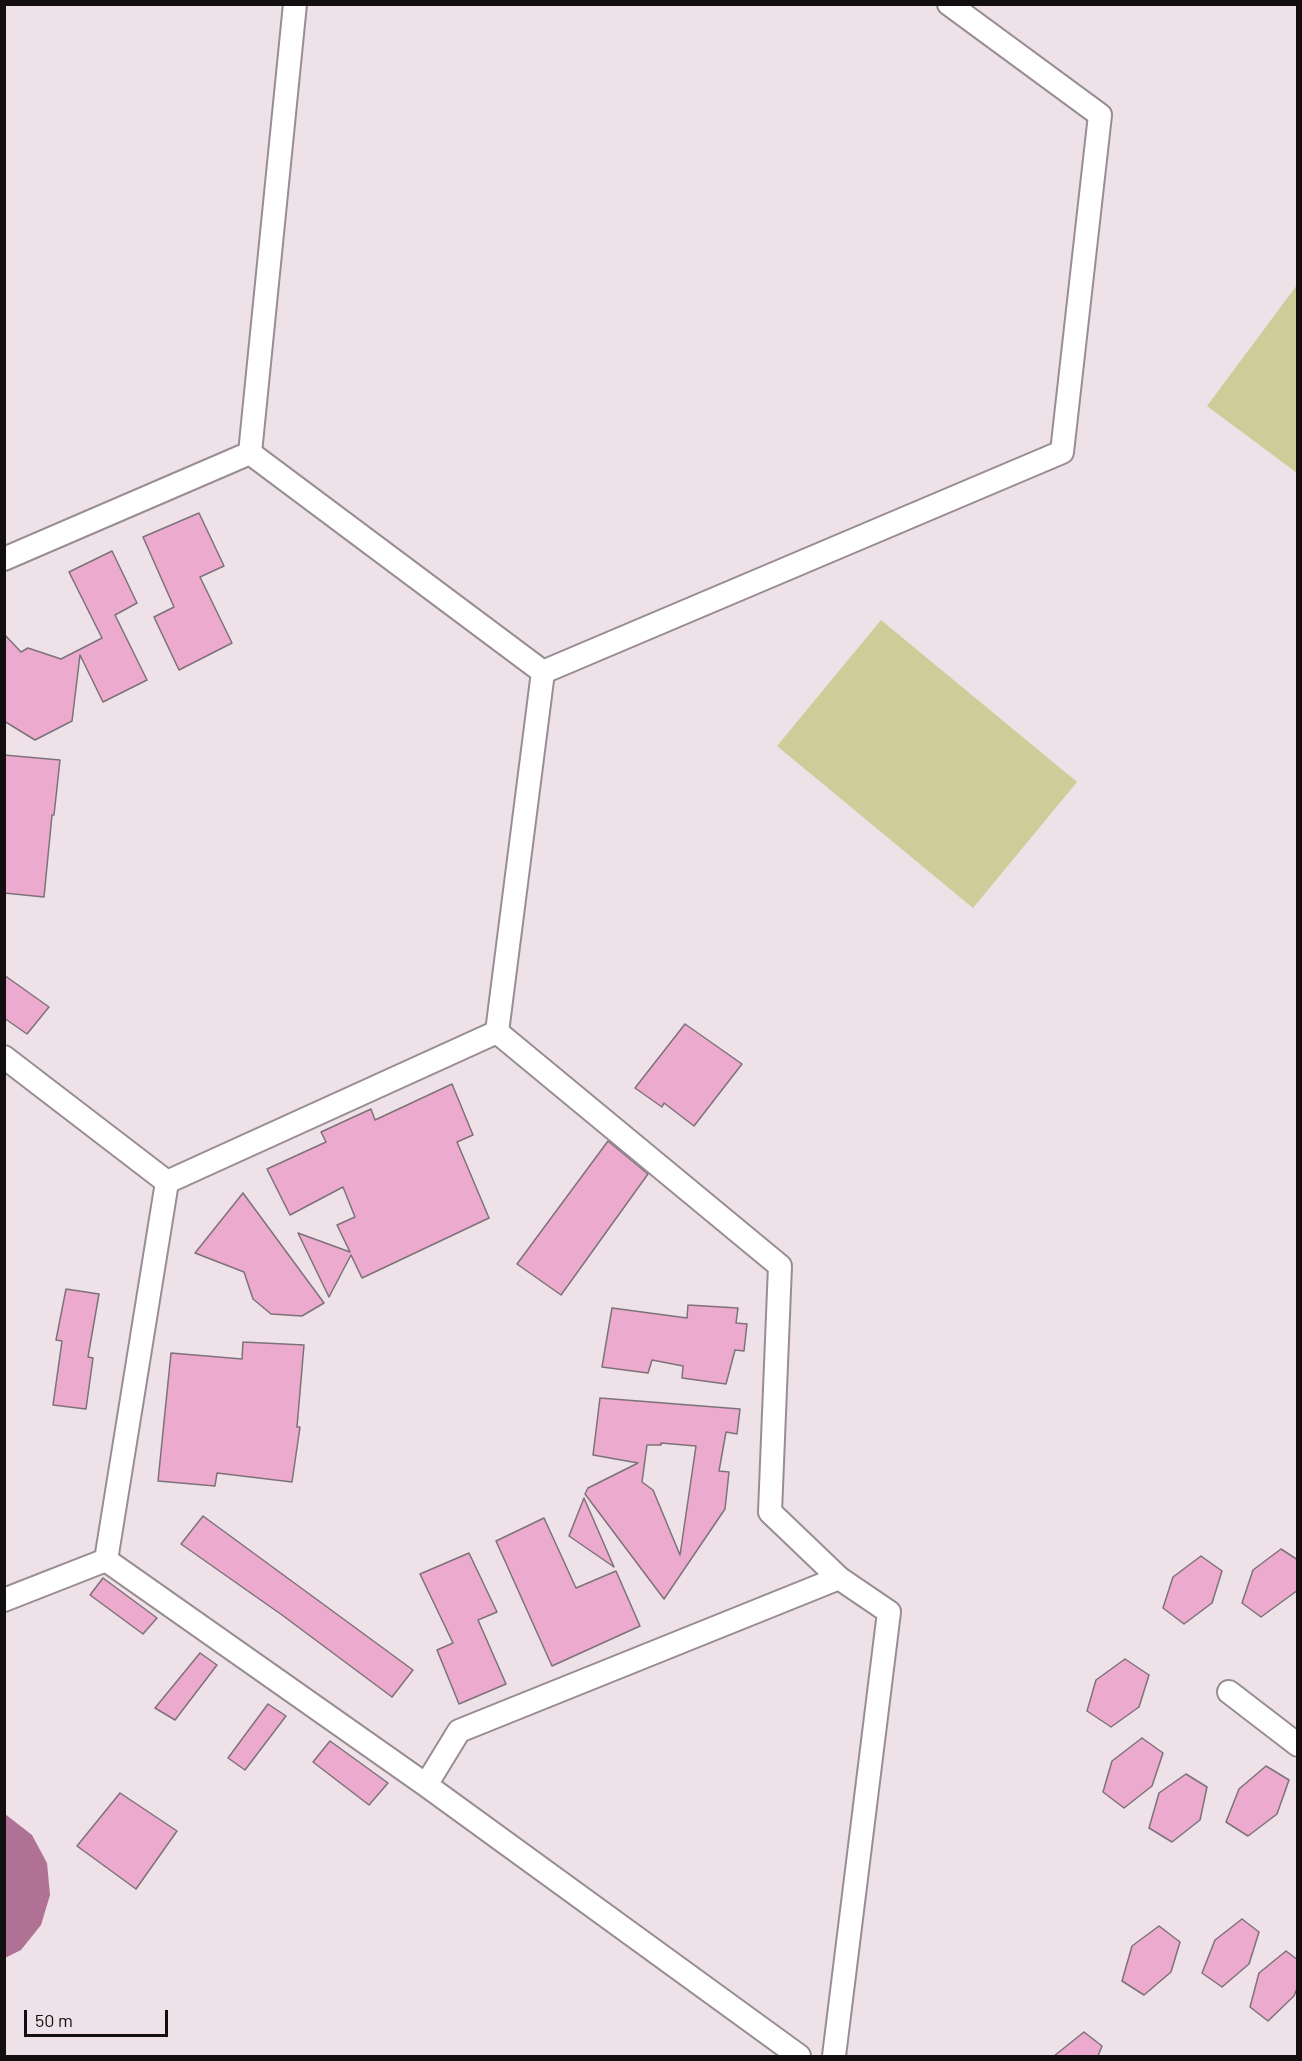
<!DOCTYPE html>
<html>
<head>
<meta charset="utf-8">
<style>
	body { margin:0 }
	#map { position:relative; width:1302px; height:2061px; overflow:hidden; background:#eee1e7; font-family:Barlow,sans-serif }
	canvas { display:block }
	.frame { position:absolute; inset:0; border:6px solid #130f11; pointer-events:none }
	.scale { position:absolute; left:24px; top:2010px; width:144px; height:27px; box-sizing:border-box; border:3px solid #130f11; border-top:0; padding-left:8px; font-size:18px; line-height:21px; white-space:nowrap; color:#130f11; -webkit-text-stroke:4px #eee1e7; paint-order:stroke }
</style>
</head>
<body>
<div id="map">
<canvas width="1302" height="2061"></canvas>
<div class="frame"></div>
<div class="scale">50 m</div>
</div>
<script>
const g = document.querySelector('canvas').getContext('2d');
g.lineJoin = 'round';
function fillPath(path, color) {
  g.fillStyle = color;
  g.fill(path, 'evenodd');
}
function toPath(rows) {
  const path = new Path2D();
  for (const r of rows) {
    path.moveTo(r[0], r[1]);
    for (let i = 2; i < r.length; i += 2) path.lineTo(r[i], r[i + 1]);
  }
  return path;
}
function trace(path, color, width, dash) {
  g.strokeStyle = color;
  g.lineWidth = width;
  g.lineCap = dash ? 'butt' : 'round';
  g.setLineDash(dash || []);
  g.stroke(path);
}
fillPath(toPath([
	[1297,285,1297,473,1207,406],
	[881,620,1077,782,973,908,777,746]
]), '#cecd99');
fillPath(toPath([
	[5,1814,32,1835,47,1863,50,1895,41,1925,21,1950,5,1958]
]), '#af7295');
const building = toPath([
	[199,513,224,566,200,577,232,643,179,670,154,617,174,607,143,537,199,513],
	[112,551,137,603,115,615,147,680,103,702,80,655,72,721,35,740,4,721,4,634,21,652,28,648,61,659,102,638,69,572,112,551],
	[4,755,60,760,54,815,52,815,44,897,4,893,4,755],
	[4,975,49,1007,27,1034,4,1018,4,975],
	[685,1024,742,1064,694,1126,664,1103,662,1107,635,1088,685,1024],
	[452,1084,473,1135,457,1142,489,1218,362,1278,351,1255,329,1297,298,1233,350,1252,337,1225,355,1217,343,1187,290,1215,267,1169,326,1142,321,1132,371,1109,375,1120,452,1084],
	[608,1141,648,1174,561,1295,517,1264,608,1141],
	[243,1193,324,1303,302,1316,271,1314,253,1299,244,1272,195,1253,243,1193],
	[66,1289,99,1294,88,1357,93,1358,86,1409,53,1405,62,1341,56,1340,66,1289],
	[688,1305,738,1308,736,1323,747,1324,744,1351,735,1350,726,1384,682,1378,683,1366,652,1360,648,1373,602,1367,612,1308,687,1318,688,1305],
	[243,1342,304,1345,297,1427,300,1427,292,1482,217,1473,215,1486,158,1481,171,1353,242,1359,243,1342],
	[600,1398,740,1409,737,1434,726,1432,719,1471,729,1472,725,1509,664,1599,585,1494,588,1488,638,1463,593,1455,600,1398],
	[661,1443,696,1446,680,1555,653,1490,642,1482,647,1445,661,1445,661,1443],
	[584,1498,614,1567,569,1536,584,1498],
	[203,1516,413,1670,392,1697,282,1615,181,1544,203,1516],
	[544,1518,576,1588,616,1571,640,1626,552,1666,496,1541,544,1518],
	[1281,1549,1298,1560,1298,1590,1261,1617,1242,1603,1253,1570,1281,1549],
	[469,1553,497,1612,478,1620,506,1684,459,1704,437,1650,453,1643,420,1574,469,1553],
	[1201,1556,1222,1571,1212,1603,1184,1624,1163,1608,1173,1577,1201,1556],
	[103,1578,157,1618,143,1634,90,1595,103,1578],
	[200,1653,217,1665,175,1720,155,1708,200,1653],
	[1125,1659,1149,1675,1139,1707,1111,1727,1087,1711,1096,1680,1125,1659],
	[268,1704,286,1716,245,1770,228,1758,268,1704],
	[1142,1738,1163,1753,1152,1786,1124,1808,1103,1792,1112,1761,1142,1738],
	[330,1741,388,1783,369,1805,313,1762,330,1741],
	[1266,1766,1289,1780,1277,1814,1248,1836,1226,1822,1239,1789,1266,1766],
	[1186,1774,1207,1787,1200,1820,1172,1842,1149,1828,1159,1793,1186,1774],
	[120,1793,177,1831,136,1889,77,1846,120,1793],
	[1242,1919,1259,1932,1249,1964,1222,1987,1202,1973,1215,1940,1242,1919],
	[1159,1926,1180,1942,1171,1972,1144,1995,1122,1981,1132,1946,1159,1926],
	[1286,1951,1298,1960,1298,1986,1294,1996,1268,2021,1250,2007,1259,1973,1286,1951],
	[1084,2032,1102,2046,1098,2056,1054,2056,1084,2032]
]);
fillPath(building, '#ebaace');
trace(building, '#7d7278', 1.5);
const minor = toPath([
	[250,453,543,672,1062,452,1100,115,949,4],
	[250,453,295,4],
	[4,559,250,453],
	[497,1032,780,1266,770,1512,839,1578,889,1612,834,2056],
	[4,1057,167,1182],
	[106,1560,167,1182,497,1032,543,672],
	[4,1600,106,1560,426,1785,799,2056],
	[1229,1692,1298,1745],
	[426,1785,459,1731,839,1578]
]);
trace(minor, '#998d93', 26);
trace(minor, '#fff', 22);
</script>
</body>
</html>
